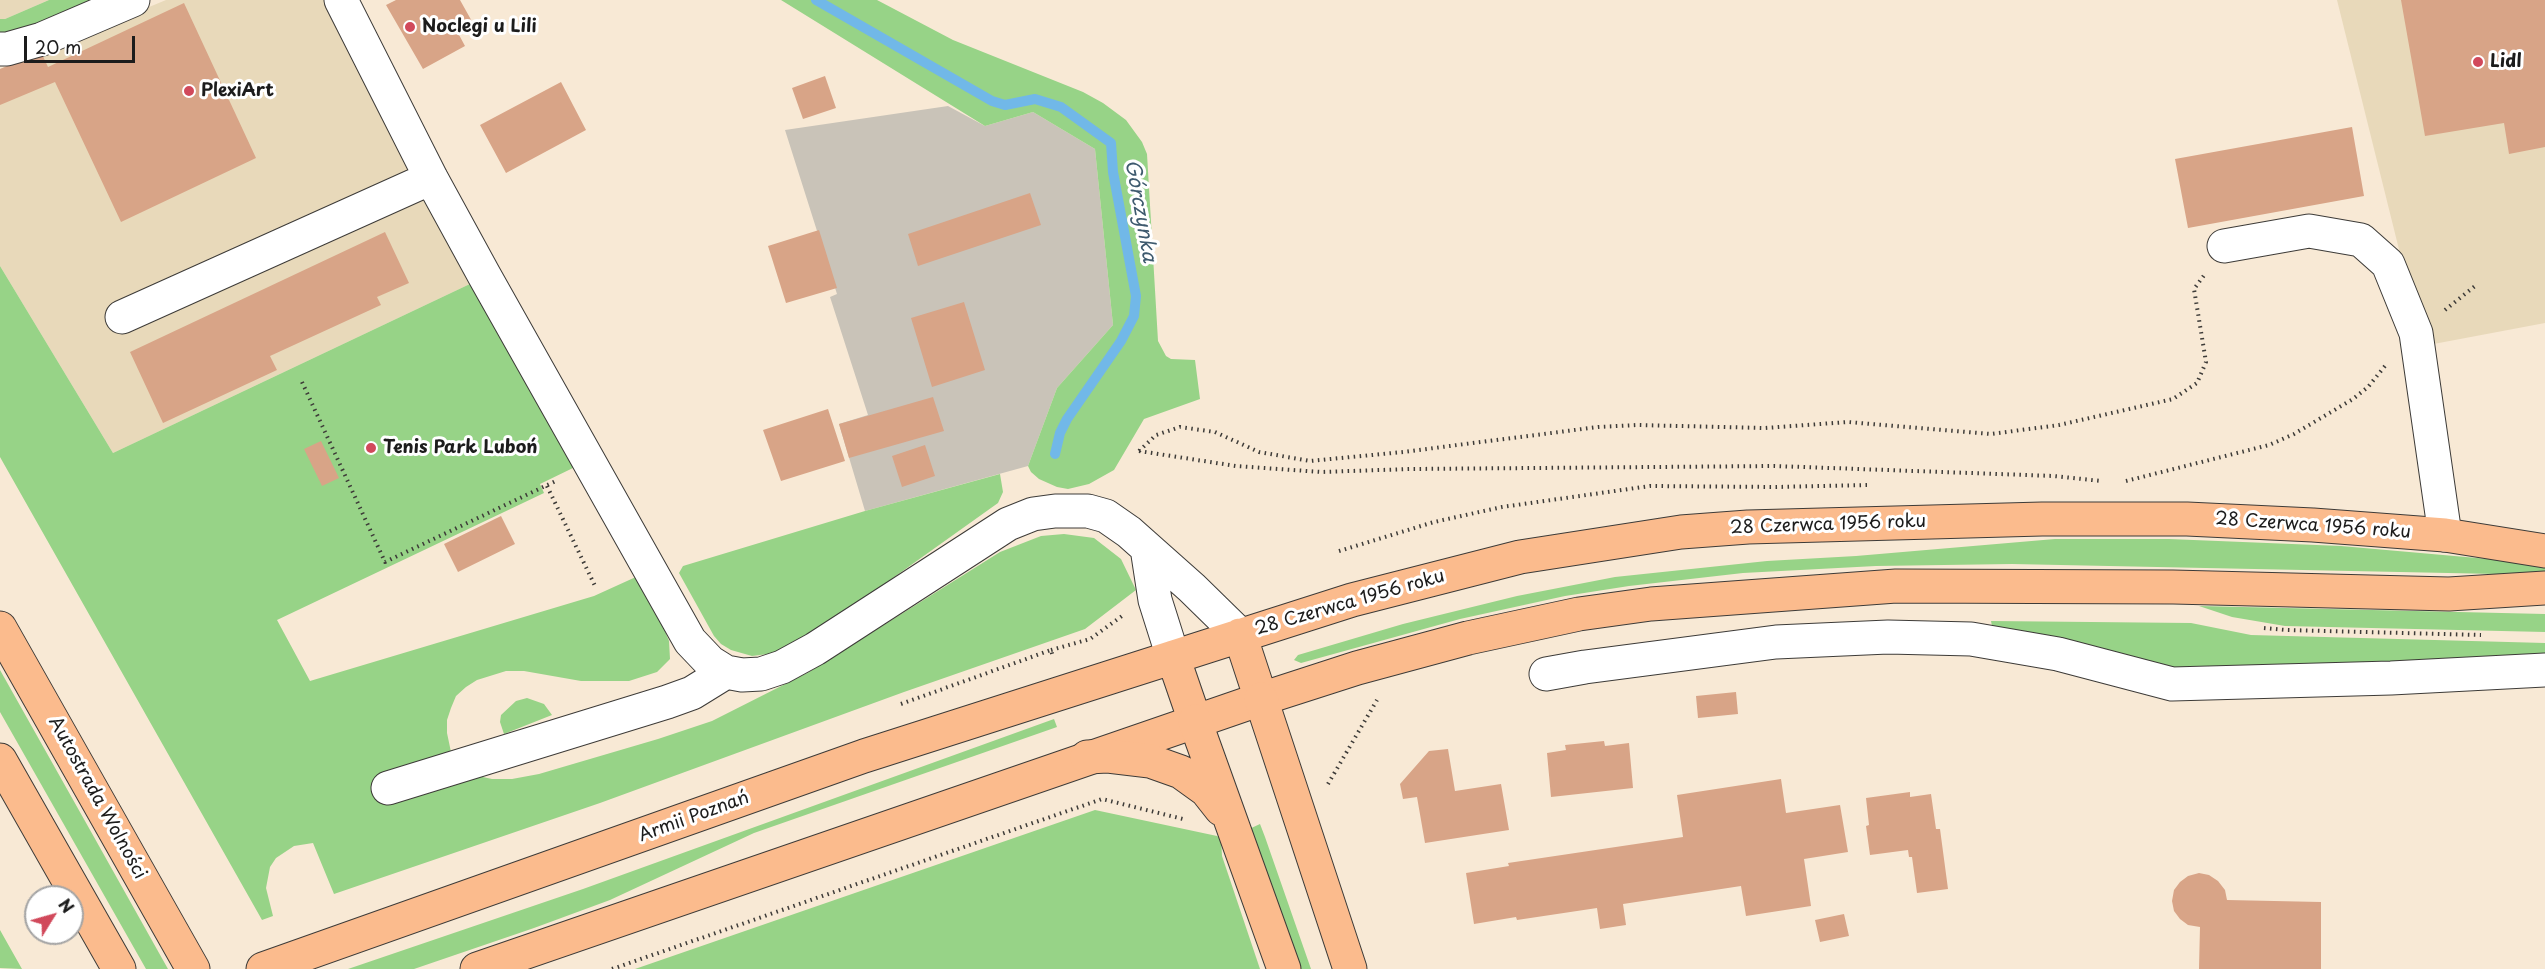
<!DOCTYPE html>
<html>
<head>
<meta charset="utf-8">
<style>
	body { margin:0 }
	#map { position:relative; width:2545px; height:969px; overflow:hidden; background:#f8e9d5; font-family:"Playpen Sans",sans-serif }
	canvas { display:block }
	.north { position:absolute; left:24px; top:885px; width:60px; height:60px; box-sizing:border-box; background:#fff; border:2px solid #a4a4a4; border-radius:50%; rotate:53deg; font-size:16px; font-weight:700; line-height:24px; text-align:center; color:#1c1c1c }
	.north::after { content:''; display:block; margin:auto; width:21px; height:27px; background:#d1495b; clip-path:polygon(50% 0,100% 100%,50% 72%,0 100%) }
	.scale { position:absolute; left:24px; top:36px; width:111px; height:27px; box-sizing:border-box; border:3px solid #1c1c1c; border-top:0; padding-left:8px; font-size:18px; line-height:21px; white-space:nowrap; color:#1c1c1c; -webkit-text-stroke:4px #fff; paint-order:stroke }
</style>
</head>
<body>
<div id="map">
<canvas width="2545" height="969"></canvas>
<div class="north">N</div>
<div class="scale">20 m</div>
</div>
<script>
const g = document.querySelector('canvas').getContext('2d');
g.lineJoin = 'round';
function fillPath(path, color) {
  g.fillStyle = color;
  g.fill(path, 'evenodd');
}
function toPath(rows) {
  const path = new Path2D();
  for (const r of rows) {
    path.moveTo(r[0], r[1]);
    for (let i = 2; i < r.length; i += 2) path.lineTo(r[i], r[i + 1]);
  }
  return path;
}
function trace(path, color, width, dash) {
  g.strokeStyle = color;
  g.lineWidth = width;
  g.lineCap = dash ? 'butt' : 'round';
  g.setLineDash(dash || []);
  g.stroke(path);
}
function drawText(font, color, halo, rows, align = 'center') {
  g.font = font + ' "Playpen Sans",sans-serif';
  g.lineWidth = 6;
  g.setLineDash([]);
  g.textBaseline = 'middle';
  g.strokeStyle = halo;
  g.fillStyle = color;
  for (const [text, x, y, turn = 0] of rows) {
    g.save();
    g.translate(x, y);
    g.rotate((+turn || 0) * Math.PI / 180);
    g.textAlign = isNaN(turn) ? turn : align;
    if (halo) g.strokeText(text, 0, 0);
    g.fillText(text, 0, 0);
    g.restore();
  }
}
fillPath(toPath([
	[0,0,49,0,5,19,0,19],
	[166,0,325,0,472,283,113,453,0,266,0,69],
	[2337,0,2545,0,2545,323,2423,346]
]), '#e8d9ba');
fillPath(toPath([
	[948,106,985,126,1033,112,1095,149,1113,325,1057,388,1028,466,865,511,839,424,868,415,830,297,837,294,785,130]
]), '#c9c3b8');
fillPath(toPath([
	[49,0,99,0,35,28,0,34,0,19,5,19],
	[781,0,877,0,953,40,1083,92,1103,103,1126,120,1142,142,1147,154,1158,341,1166,356,1171,359,1195,360,1200,399,1144,419,1114,470,1089,484,1068,489,1057,487,1039,479,1031,472,1028,466,1057,388,1113,325,1095,149,1033,112,985,126],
	[0,266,113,453,472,283,575,467,540,484,544,493,277,620,310,681,594,596,638,576,657,611,669,641,670,659,657,672,629,681,581,681,524,671,506,671,477,680,466,687,456,696,451,708,447,720,447,733,451,752,375,777,380,786,469,774,492,779,512,779,539,774,658,739,712,721,809,672,1000,552,1041,536,1064,534,1094,538,1121,559,1136,590,1085,629,904,692,600,803,334,894,313,843,294,846,276,858,270,867,266,888,273,916,262,920,0,457],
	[1000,474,1003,492,998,503,876,590,804,638,776,653,752,656,731,650,721,644,714,636,679,573,683,566,865,511],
	[2055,539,2169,539,2341,546,2545,564,2545,575,2012,564,1876,566,1743,573,1629,586,1565,596,1460,619,1301,663,1294,660,1298,655,1403,624,1517,596,1615,577,1767,561,1856,556],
	[2199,606,2545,614,2545,632,2285,626,2232,617],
	[1991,621,2191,623,2251,635,2545,643,2545,656,2189,674,1993,631],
	[0,670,85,821,168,969,146,969,0,712],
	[527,698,544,704,552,715,504,734,500,722,501,715,516,701],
	[1054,719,1057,727,754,833,610,900,534,928,414,969,348,969,583,889],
	[1095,810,1217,836,1221,839,1222,856,1260,969,635,969],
	[1260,824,1265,837,1311,969,1296,969,1247,830],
	[0,930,22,969,0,968]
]), '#97d387');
trace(toPath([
	[816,0,992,101,1005,105,1035,99,1061,107,1111,143,1113,172,1136,296,1134,316,1121,341,1067,419,1060,433,1055,454]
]), '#71b8e8', 10);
fillPath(toPath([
	[396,0,460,0,474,25,458,33,465,46,423,69,386,5],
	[2401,0,2545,0,2545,147,2509,154,2504,123,2425,136],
	[184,3,256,158,121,222,55,82,0,105,0,69,41,52,48,67],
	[825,76,836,108,803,119,792,88],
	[561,82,586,130,506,173,480,125],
	[2352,127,2364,196,2188,228,2175,159],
	[1030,193,1041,225,918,266,908,234],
	[819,230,837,288,786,303,768,246],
	[385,232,409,283,377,297,381,305,270,356,277,370,163,423,130,352],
	[964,302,985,370,932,387,911,318],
	[933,397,944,431,849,458,839,424],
	[828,409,845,461,781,481,763,430],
	[321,441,339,478,322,486,304,449],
	[925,445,935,476,902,487,892,456],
	[501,516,515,544,458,572,444,544],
	[1736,692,1738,714,1698,718,1696,696],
	[1604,741,1605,746,1629,743,1633,788,1551,797,1547,753,1566,750,1565,745],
	[1448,749,1455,791,1501,784,1509,830,1425,843,1417,797,1403,799,1400,784,1429,751],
	[1781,779,1786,813,1840,805,1848,852,1804,859,1811,906,1746,916,1741,886,1623,904,1626,925,1600,929,1597,908,1517,920,1516,917,1474,924,1466,873,1509,866,1508,863,1683,837,1677,795],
	[1910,792,1910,797,1931,794,1936,829,1940,829,1948,889,1917,893,1912,857,1909,857,1908,850,1870,855,1866,826,1869,825,1866,798],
	[2199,873,2209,875,2218,881,2225,890,2227,900,2321,902,2321,969,2199,969,2200,927,2188,925,2180,919,2174,911,2172,901,2174,890,2180,882,2188,876],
	[1844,914,1849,936,1820,942,1815,920]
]), '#d8a487');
const minor = toPath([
	[341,0,431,178,484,275,690,641,710,662,726,672,742,675,761,674,782,667,815,649,1008,524,1033,514,1055,511,1088,511,1106,516,1129,532,1192,588,1240,635],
	[0,49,7,49,42,39,133,0],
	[2224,246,2309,231,2361,240,2388,264,2416,333,2445,535],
	[122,317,431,178],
	[1147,548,1155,600,1173,657],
	[1546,674,1585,667,1776,642,1888,637,1971,639,2058,654,2172,684,2391,678,2545,670],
	[388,788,667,702,692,693,726,672]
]);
const major = toPath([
	[1240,635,1261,699],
	[1173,657,1195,721],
	[263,969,864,756,1352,600,1520,557,1681,532,1748,527,2042,519,2187,519,2313,525,2445,535,2545,551],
	[477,969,1261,699,1357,668,1468,638,1579,614,1651,604,1896,586,2173,587,2449,594,2545,588]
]);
const highway = toPath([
	[0,628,193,969],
	[1261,699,1350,969],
	[1195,721,1284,969],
	[1087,757,1108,756,1150,761,1181,772,1206,790,1221,809],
	[0,760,119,969]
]);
trace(minor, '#3d3b38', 35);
trace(major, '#3d3b38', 35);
trace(highway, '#3d3b38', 35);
trace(toPath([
	[2445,310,2475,286],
	[302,382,385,562,558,480],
	[1139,451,1236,466,1321,472,1411,469,1775,466,2054,476,2101,481],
	[1139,451,1156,435,1180,427,1215,432,1259,452,1310,461,1403,452,1598,427,1637,425,1765,428,1848,422,1991,434,2059,425,2173,399,2197,383,2206,362,2194,289,2205,274],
	[2126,481,2269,445,2294,434,2353,399,2368,387,2385,366],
	[547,486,596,588],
	[1339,551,1434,522,1502,507,1650,486,1776,487,1867,485],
	[2264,628,2286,630,2481,635],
	[1051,650,1090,639,1122,616],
	[901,704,1051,650,1053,657],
	[1328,784,1377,700],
	[612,969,1102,799,1183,819]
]), '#3d3b38', 4, [1.5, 4.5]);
trace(minor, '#fff', 33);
trace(major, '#fbbb8d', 33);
trace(highway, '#fbbb8d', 33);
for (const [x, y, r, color] of [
	[410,27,6,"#d1495b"],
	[2478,62,6,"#d1495b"],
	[189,91,6,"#d1495b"],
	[371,448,6,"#d1495b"]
]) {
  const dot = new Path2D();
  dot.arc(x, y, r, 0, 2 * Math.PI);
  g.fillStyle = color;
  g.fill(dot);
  trace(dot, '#fff', 2);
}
drawText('bold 18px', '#1c1c1c', '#fff', [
	["Noclegi u Lili",422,27],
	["Lidl",2490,62],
	["PlexiArt",201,91],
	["Tenis Park Luboń",383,448]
], 'left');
drawText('18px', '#1c1c1c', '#fff', [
	["28 Czerwca 1956 roku",1828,525,-2],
	["28 Czerwca 1956 roku",2313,526,4],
	["28 Czerwca 1956 roku",1350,603,-16],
	["Autostrada Wolności",97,798,61],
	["Armii Poznań",694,817,-20]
]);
drawText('italic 20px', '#3e5a6e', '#fff', [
	["Górczynka",1140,211,80]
]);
</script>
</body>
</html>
